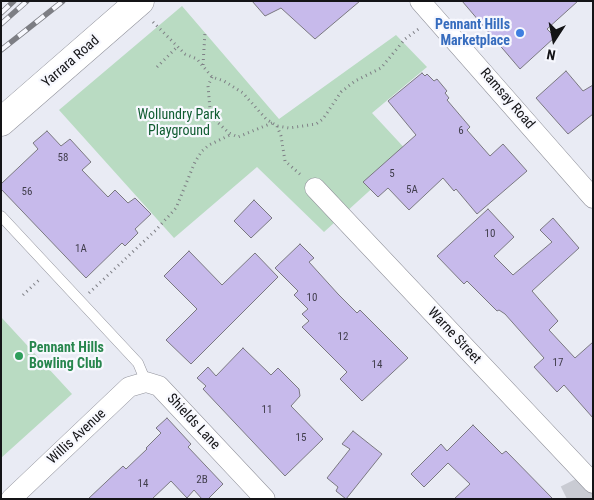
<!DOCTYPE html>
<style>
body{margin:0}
#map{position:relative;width:594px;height:500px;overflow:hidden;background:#e9ebf4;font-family:"Roboto Condensed",sans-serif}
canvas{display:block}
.frame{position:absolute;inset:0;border:2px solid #141417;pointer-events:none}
.north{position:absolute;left:529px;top:15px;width:50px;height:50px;-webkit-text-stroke:4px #f7f8fe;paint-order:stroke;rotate:191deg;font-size:14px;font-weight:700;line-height:20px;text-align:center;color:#141417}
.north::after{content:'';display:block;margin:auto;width:18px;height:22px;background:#141417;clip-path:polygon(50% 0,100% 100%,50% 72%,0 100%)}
</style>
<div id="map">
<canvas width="594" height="500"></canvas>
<div class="frame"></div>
<div class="north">N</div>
</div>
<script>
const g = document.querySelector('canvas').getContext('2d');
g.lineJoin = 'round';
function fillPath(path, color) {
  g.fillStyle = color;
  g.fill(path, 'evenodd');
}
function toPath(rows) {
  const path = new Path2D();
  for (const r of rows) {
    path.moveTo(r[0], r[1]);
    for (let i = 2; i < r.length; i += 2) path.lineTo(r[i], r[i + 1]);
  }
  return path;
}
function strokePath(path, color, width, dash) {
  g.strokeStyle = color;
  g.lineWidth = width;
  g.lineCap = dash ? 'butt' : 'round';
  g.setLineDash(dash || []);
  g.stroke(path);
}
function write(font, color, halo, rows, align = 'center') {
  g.font = font + ' "Roboto Condensed",sans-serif';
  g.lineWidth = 4.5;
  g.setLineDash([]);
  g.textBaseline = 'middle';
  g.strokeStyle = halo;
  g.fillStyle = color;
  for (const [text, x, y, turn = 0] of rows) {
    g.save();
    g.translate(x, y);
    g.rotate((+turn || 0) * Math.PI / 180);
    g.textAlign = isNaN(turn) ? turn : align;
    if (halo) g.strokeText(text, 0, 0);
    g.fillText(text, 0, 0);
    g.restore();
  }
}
fillPath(toPath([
 [182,6,279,119,396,35,427,67,372,113,410,154,324,232,257,167,174,238,59,110],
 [1,317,72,394,1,458]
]), '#b9dbc2');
const building = toPath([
 [252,1,360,1,315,39,281,8,265,16,252,1],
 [462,1,578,1,547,29,555,37,520,69,462,1],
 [566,71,583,91,593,85,593,114,568,134,536,98,566,71],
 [422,73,425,76,427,74,434,81,437,79,447,91,445,93,449,98,447,100,470,127,467,130,490,156,503,144,527,171,477,214,456,189,454,191,443,178,409,210,388,188,378,197,363,182,416,135,388,101,422,73],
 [47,131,61,146,70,139,91,162,82,170,108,197,115,190,128,203,135,198,151,214,135,229,138,233,125,246,122,243,86,278,1,189,1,184,38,149,33,143,47,131],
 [254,200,272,218,251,238,234,221,254,200],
 [488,209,514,237,494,256,513,275,552,242,540,230,553,218,579,248,532,291,558,321,549,330,575,358,593,342,593,418,564,385,557,392,534,367,544,358,505,314,499,310,497,311,467,281,464,284,437,256,488,209],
 [300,244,314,258,309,262,338,294,357,313,360,310,408,358,362,401,340,379,347,372,302,327,309,321,302,314,308,309,294,295,298,291,275,268,300,244],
 [189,251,222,285,255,253,278,277,191,364,166,340,197,309,164,276,189,251],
 [243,348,271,375,278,368,299,389,300,396,291,406,323,439,285,476,203,389,206,386,197,378,208,367,216,376,243,348],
 [167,418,191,444,188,447,223,484,208,499,202,499,194,490,187,498,171,481,152,499,88,499,123,466,126,469,147,449,146,448,161,433,156,428,167,418],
 [473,425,502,454,506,451,553,499,454,499,470,484,448,463,424,487,411,474,441,444,447,451,473,425],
 [353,431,382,454,346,499,336,491,338,487,327,478,350,449,342,444,353,431]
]);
fillPath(building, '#c7baeb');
strokePath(building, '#7a7880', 1);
strokePath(toPath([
 [567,499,593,486]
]), '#c9cbd3', 28, [28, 14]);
const lane = toPath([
 [1,216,138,363,146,382]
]);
const street = toPath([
 [420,1,593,198],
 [315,188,593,483],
 [11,499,129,387,146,382,159,386,265,499]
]);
const secondary = toPath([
 [1,122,140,1]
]);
strokePath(lane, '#92939c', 11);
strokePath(street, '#92939c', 21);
strokePath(secondary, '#92939c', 29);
strokePath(toPath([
 [153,22,185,54,197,59,212,77,224,81,243,93,266,119,277,126,289,128,316,124,323,119,341,92,355,81,381,68,405,39,420,28],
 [203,65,205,32],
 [157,67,177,47],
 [212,77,208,86,210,109,213,118,229,133,238,137,272,123],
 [277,126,281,136,285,161,302,176],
 [89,293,156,230,176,208,195,162,202,151,209,145,232,134],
 [23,295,40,279]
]), '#7e7f85', 3, [1, 4]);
strokePath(lane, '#fff', 10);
strokePath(street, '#fff', 20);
strokePath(secondary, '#fff', 28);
const rail = toPath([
 [1,13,14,1],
 [1,24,27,1],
 [1,50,63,1]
]);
strokePath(rail, '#7d7e84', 5.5);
strokePath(rail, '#f7f8fe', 4, [11]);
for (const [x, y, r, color] of [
 [520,33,5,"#3f7fe0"],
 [19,356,5,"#2e9e5b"]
]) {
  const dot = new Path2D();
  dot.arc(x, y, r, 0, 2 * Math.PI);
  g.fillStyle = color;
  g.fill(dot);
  strokePath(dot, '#f7f8fe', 2);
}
write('11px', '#413e4c', null, [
 ["6",461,131],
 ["58",63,158],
 ["5",392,174],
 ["5A",412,190],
 ["56",27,192],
 ["10",490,234],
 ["1A",81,249],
 ["10",312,298],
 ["12",343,337],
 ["17",558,363],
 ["14",377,365],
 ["11",267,410],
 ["15",301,438],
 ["2B",202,480],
 ["14",143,484]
]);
write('bold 14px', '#366cbe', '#f7f8fe', [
 ["Pennant Hills",510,25],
 ["Marketplace",510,41]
], 'right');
write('14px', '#141417', '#f7f8fe', [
 ["Yarrara Road",71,62,-41],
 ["Ramsay Road",507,99,49],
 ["Warne Street",454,336,47],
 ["Shields Lane",193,422,47],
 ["Willis Avenue",77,437,-43]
]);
write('14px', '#105c31', '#f7f8fe', [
 ["Wollundry Park",179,115],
 ["Playground",179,131]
]);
write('bold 14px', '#27864d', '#f7f8fe', [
 ["Pennant Hills",29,348],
 ["Bowling Club",29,364]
], 'left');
</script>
